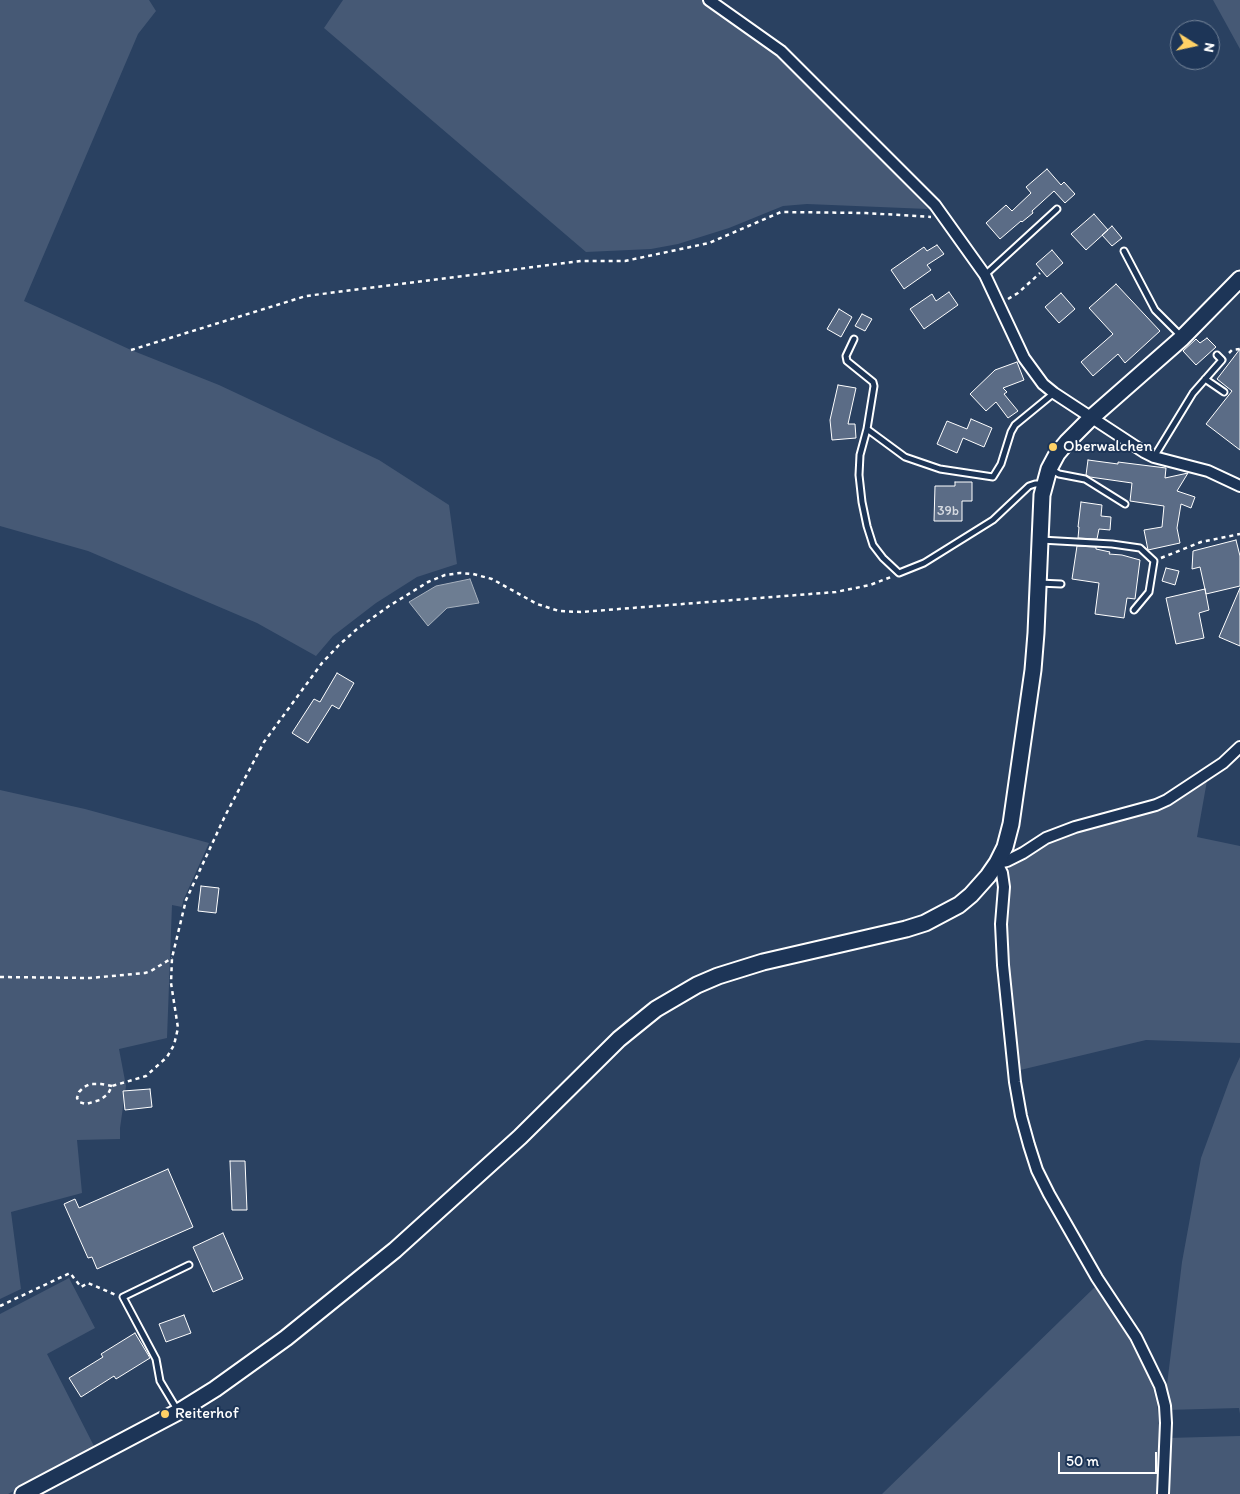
<!DOCTYPE html>
<style>
body{margin:0}
#map{position:relative;width:1240px;height:1494px;overflow:hidden;background:#2a4161;font-family:Itim,sans-serif}
canvas{display:block}
.north{position:absolute;left:1170px;top:20px;width:50px;height:50px;box-sizing:border-box;background:#1d3557;border:1px solid #77869a;border-radius:50%;rotate:100deg;font-size:14px;font-weight:700;line-height:20px;text-align:center;color:#fff}
.north::after{content:'';display:block;margin:auto;width:18px;height:22px;background:#ffd166;clip-path:polygon(50% 0,100% 100%,50% 72%,0 100%)}
.scale{position:absolute;left:1058px;top:1452px;width:99px;height:22px;box-sizing:border-box;border:2px solid #fff;border-top:0;padding-left:6px;font-size:15px;line-height:18px;white-space:nowrap;color:#fff;-webkit-text-stroke:4px #1d3557;paint-order:stroke}
</style>
<div id="map">
<canvas width="1240" height="1494"></canvas>
<div class="north">N</div>
<div class="scale">50 m</div>
</div>
<script>
const g = document.querySelector('canvas').getContext('2d');
g.lineJoin = 'round';
function fillPath(path, color) {
  g.fillStyle = color;
  g.fill(path, 'evenodd');
}
function toPath(rows) {
  const path = new Path2D();
  for (const r of rows) {
    path.moveTo(r[0], r[1]);
    for (let i = 2; i < r.length; i += 2) path.lineTo(r[i], r[i + 1]);
  }
  return path;
}
function strokePath(path, color, width, dash) {
  g.strokeStyle = color;
  g.lineWidth = width;
  g.lineCap = dash ? 'butt' : 'round';
  g.setLineDash(dash || []);
  g.stroke(path);
}
function write(font, color, halo, rows, align = 'center') {
  g.font = font + ' Itim,sans-serif';
  g.lineWidth = 4;
  g.setLineDash([]);
  g.textBaseline = 'middle';
  g.strokeStyle = halo;
  g.fillStyle = color;
  for (const [text, x, y, turn = 0] of rows) {
    g.save();
    g.translate(x, y);
    g.rotate((+turn || 0) * Math.PI / 180);
    g.textAlign = isNaN(turn) ? turn : align;
    if (halo) g.strokeText(text, 0, 0);
    g.fillText(text, 0, 0);
    g.restore();
  }
}
fillPath(toPath([
 [0,0,149,0,156,11,138,34,24,301,131,350,219,385,379,460,449,505,457,564,417,577,376,603,333,636,316,656,257,623,88,551,0,526],
 [343,0,709,0,760,35,928,209,807,204,783,206,729,228,678,244,651,249,586,252,324,28],
 [1213,0,1240,0,1240,49],
 [1208,775,1197,837,1240,846,1240,1043,1146,1040,1016,1071,1002,889,1010,864,1044,839,1166,802],
 [0,790,85,809,209,843,183,901,182,907,172,905,167,1038,119,1049,126,1086,120,1128,120,1139,77,1140,82,1193,11,1212,21,1289,0,1299],
 [1240,1057,1240,1414,1239,1408,1166,1410,1165,1401,1182,1262,1201,1158,1230,1079],
 [69,1278,95,1328,47,1354,95,1448,8,1494,0,1494,0,1314],
 [1097,1285,1135,1345,1151,1381,1157,1404,1160,1435,1158,1494,882,1494],
 [1240,1436,1240,1494,1163,1494,1168,1438]
]), '#465975');
const water = toPath([
 [470,579,479,603,447,608,428,626,409,602,436,586,470,579]
]);
fillPath(water, '#6d7d92');
strokePath(water, '#a7b1be', 1);
const building = toPath([
 [1047,169,1061,185,1064,182,1075,194,1065,203,1054,191,1032,211,1033,213,1022,222,1021,221,1000,239,986,223,1006,205,1012,211,1031,193,1026,187,1047,169],
 [1094,214,1108,230,1086,250,1071,234,1094,214],
 [1112,226,1122,238,1112,246,1102,235,1112,226],
 [937,245,944,254,927,265,931,270,904,289,891,270,924,247,927,251,937,245],
 [1052,250,1063,263,1047,277,1036,264,1052,250],
 [1116,284,1160,331,1125,363,1118,354,1093,376,1081,362,1113,334,1089,308,1116,284],
 [949,292,958,305,924,329,910,309,932,294,936,301,949,292],
 [1061,293,1075,309,1059,323,1045,307,1061,293],
 [839,309,852,317,841,337,827,329,839,309],
 [862,314,872,319,865,331,855,326,862,314],
 [1207,338,1216,347,1196,365,1183,351,1196,339,1200,343,1207,338],
 [1240,349,1240,450,1206,424,1232,391,1217,379,1240,349],
 [1017,362,1024,380,1003,388,1007,392,1004,394,1018,411,1008,418,996,402,986,411,970,394,995,370,1017,362],
 [838,385,856,388,848,424,855,424,856,438,832,440,830,420,838,385],
 [971,419,992,428,984,447,963,438,957,453,937,444,947,421,967,429,971,419],
 [1088,460,1118,464,1118,462,1166,468,1165,478,1188,473,1177,491,1195,497,1191,508,1181,504,1177,528,1180,543,1148,550,1144,530,1162,527,1164,506,1130,501,1132,483,1090,477,1086,475,1088,460],
 [955,482,972,482,972,501,962,501,962,521,934,521,935,486,955,486,955,482],
 [1081,502,1102,505,1101,516,1111,517,1110,530,1099,529,1097,539,1078,538,1079,527,1078,527,1081,502],
 [1236,540,1240,556,1240,586,1206,594,1200,567,1192,569,1193,551,1236,540],
 [1077,546,1096,547,1096,549,1110,552,1109,554,1122,555,1140,560,1135,599,1127,598,1124,618,1095,614,1099,583,1072,579,1077,546],
 [1166,568,1179,571,1175,585,1162,581,1166,568],
 [1240,588,1240,646,1219,637,1240,588],
 [1205,589,1209,610,1199,613,1204,638,1176,644,1166,598,1205,589],
 [337,673,354,683,339,709,332,705,308,743,292,733,314,699,320,702,337,673],
 [201,886,219,888,216,913,198,911,201,886],
 [150,1089,152,1107,125,1110,123,1091,150,1089],
 [230,1161,245,1161,247,1210,232,1210,230,1161],
 [168,1169,193,1227,97,1269,92,1257,88,1258,64,1204,75,1199,79,1208,168,1169],
 [223,1233,243,1279,213,1292,193,1247,223,1233],
 [184,1315,191,1333,166,1342,159,1324,184,1315],
 [135,1333,150,1358,116,1379,114,1376,81,1397,69,1378,103,1357,101,1354,135,1333]
]);
fillPath(building, '#5b6c86');
strokePath(building, '#fff', 1);
const lane = toPath([
 [1124,251,1155,310,1180,335],
 [985,275,1057,209],
 [854,339,846,356,847,361,873,382,874,386,867,429,905,457,940,469,993,477,1001,464,1011,432,1015,425,1054,393],
 [1205,379,1224,392],
 [867,429,860,455,859,475,862,502,867,526,873,545,883,558,899,573,924,563,993,520,1029,486,1035,484,1044,484],
 [1154,457,1193,393,1222,360,1217,355],
 [1052,470,1059,474,1085,479,1125,504],
 [1041,540,1112,544,1140,548,1154,561,1149,592,1134,610],
 [1039,583,1061,584],
 [178,1411,160,1381,156,1359,123,1297,189,1265]
]);
const street = toPath([
 [709,0,781,51,935,205,985,275,1024,358,1043,384,1054,393,1144,452,1154,457,1208,471,1240,486],
 [1163,1494,1166,1423,1165,1406,1160,1386,1136,1337,1097,1278,1049,1194,1037,1170,1029,1145,1021,1116,1015,1082,1003,965,1001,924,1004,887,1002,873,997,863,1007,861,1023,853,1046,838,1075,827,1156,805,1167,800,1223,763,1240,747]
]);
const secondary = toPath([
 [23,1494,178,1412,215,1389,286,1338,395,1250,520,1137,619,1039,656,1009,697,985,718,976,763,962,906,929,925,923,959,905,971,895,988,876,997,863,1005,847,1011,824,1033,670,1036,633,1042,495,1049,469,1057,454,1067,442,1091,418,1182,338,1240,279]
]);
strokePath(lane, '#fff', 9);
strokePath(street, '#fff', 14);
strokePath(secondary, '#fff', 19);
strokePath(toPath([
 [1008,299,1018,293,1040,273],
 [131,350,306,296,581,261,625,261,709,243,781,212,866,213,931,217],
 [1229,353,1232,350,1240,349],
 [1161,558,1201,542,1240,534],
 [0,977,90,978,145,973,151,971,172,958],
 [112,1086,101,1084,90,1084,84,1087,79,1092,77,1098,79,1102,86,1104,100,1100,108,1094,112,1086,146,1076,167,1057,174,1045,178,1028,171,983,172,958,186,900,225,816,264,742,322,663,339,645,357,629,389,606,428,582,445,575,460,573,473,574,492,579,537,604,559,611,581,612,836,592,870,585,891,577],
 [0,1306,70,1273,81,1287,88,1283,116,1295]
]), '#fff', 2.5, [4, 4]);
strokePath(lane, '#1d3557', 5);
strokePath(street, '#1d3557', 10);
strokePath(secondary, '#1d3557', 15);
for (const [x, y, r, color] of [
 [1053,447,5,"#ffd166"],
 [165,1414,5,"#ffd166"]
]) {
  const dot = new Path2D();
  dot.arc(x, y, r, 0, 2 * Math.PI);
  g.fillStyle = color;
  g.fill(dot);
  strokePath(dot, '#1d3557', 2);
}
write('14px', '#d6dae1', null, [
 ["39b",948,511]
]);
write('16px', '#fff', '#1d3557', [
 ["Oberwalchen",1063,447],
 ["Reiterhof",175,1414]
], 'left');
</script>
